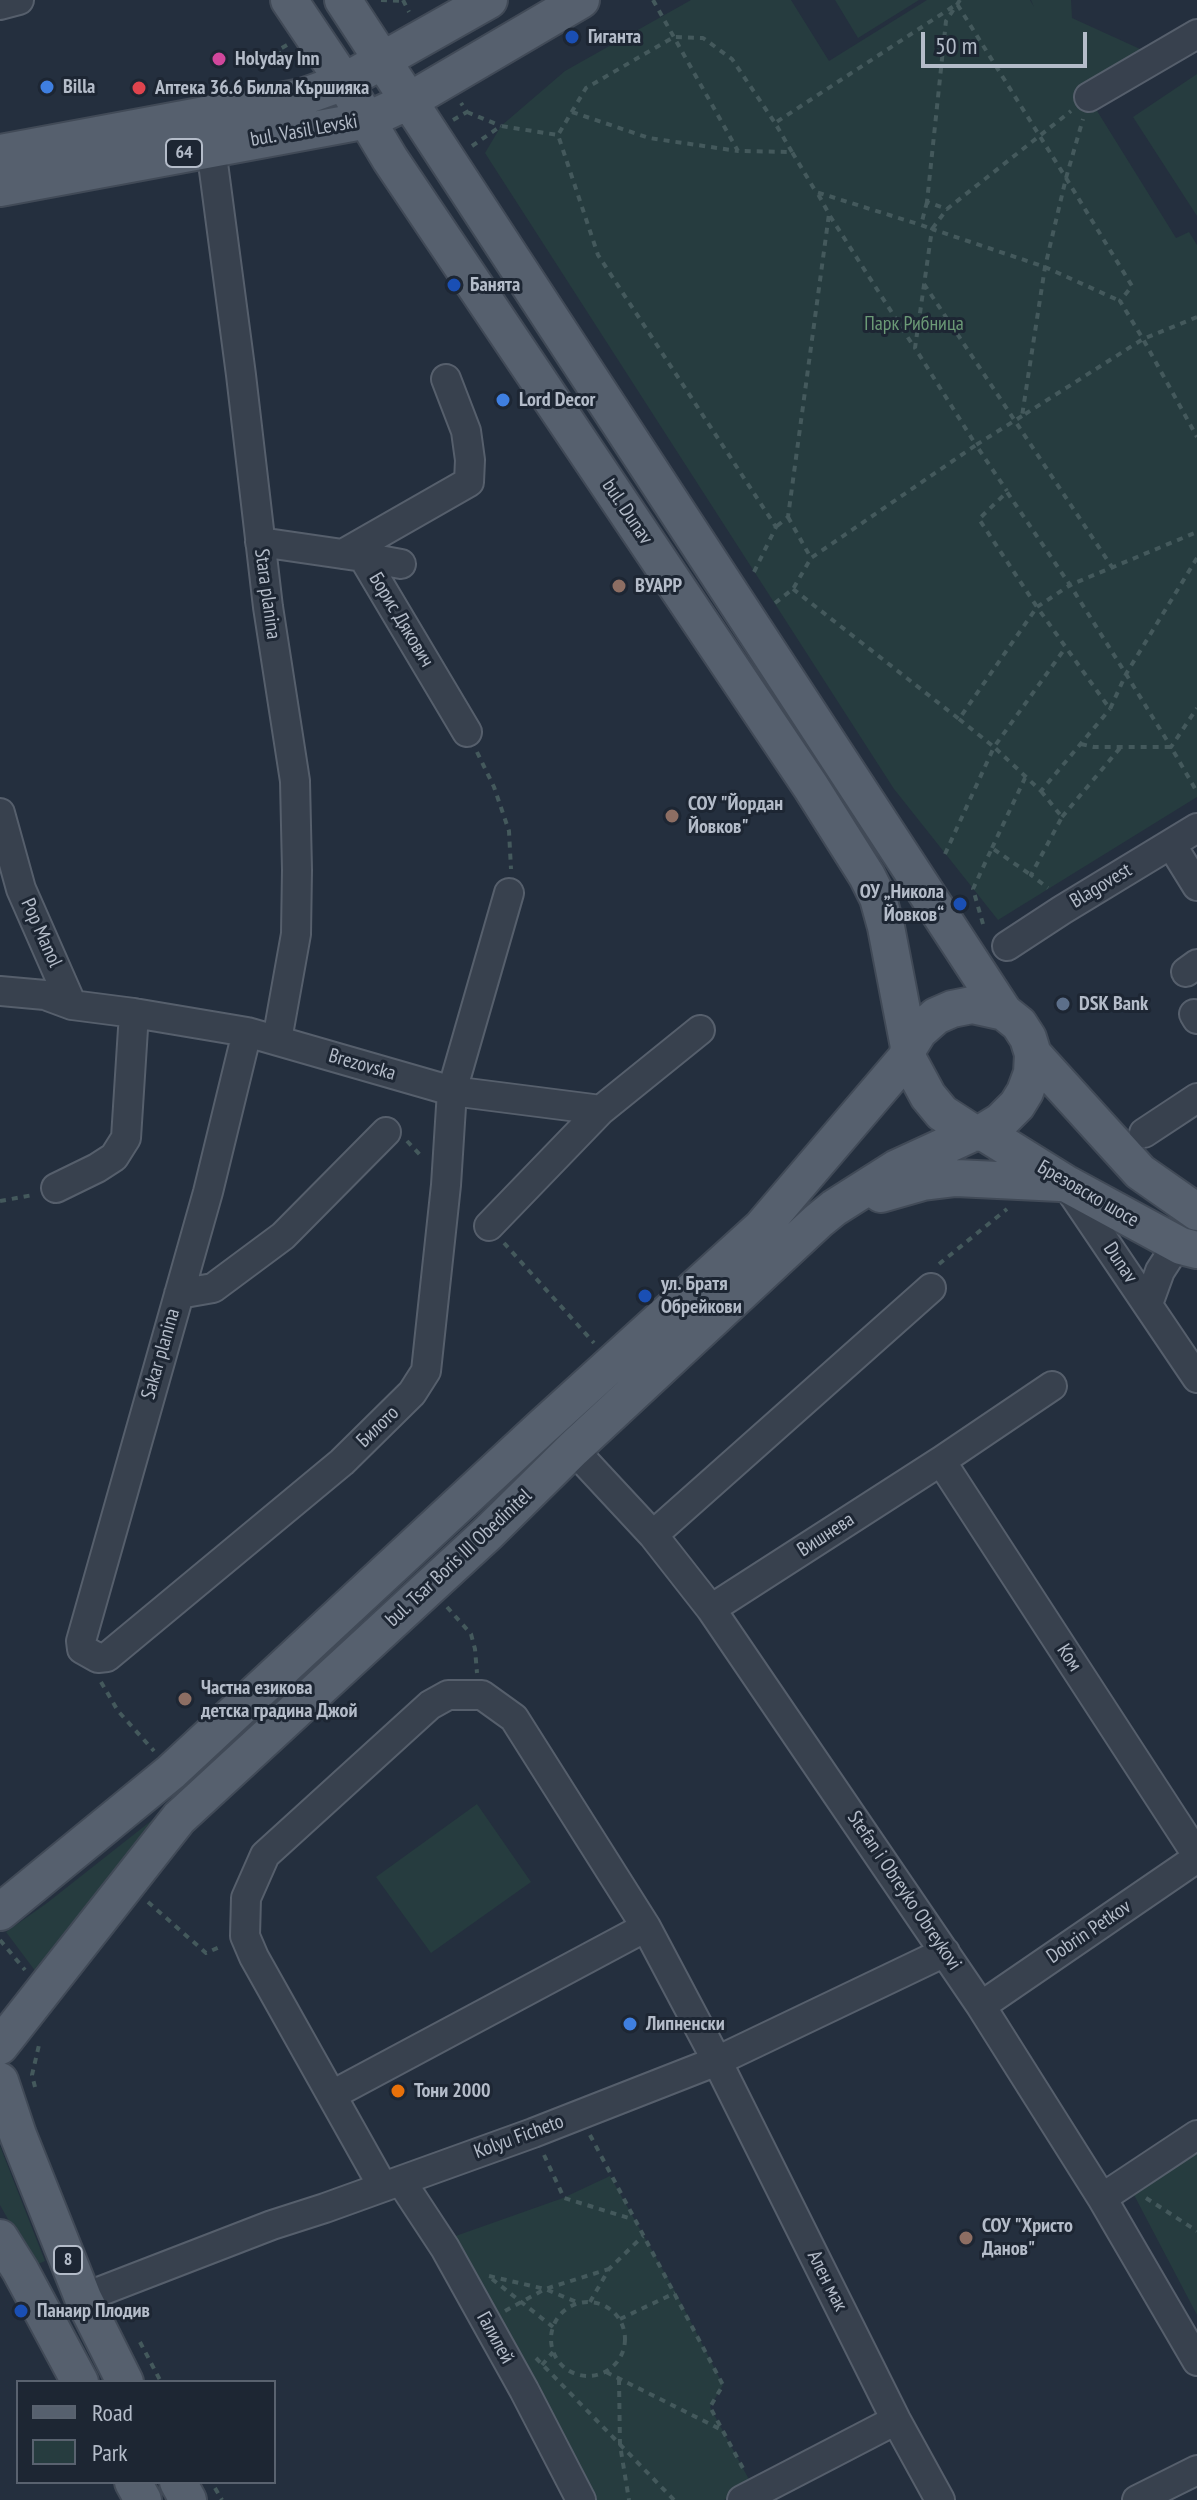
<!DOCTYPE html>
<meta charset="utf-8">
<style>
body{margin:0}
#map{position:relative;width:1197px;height:2500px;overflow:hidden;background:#242f3e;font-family:"PT Sans Narrow",sans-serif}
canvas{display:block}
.legend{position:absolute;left:16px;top:2380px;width:260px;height:104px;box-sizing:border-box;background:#1d2633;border:2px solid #59626f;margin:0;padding:10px 14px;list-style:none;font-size:24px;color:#b4bcc9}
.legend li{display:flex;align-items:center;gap:16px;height:40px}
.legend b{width:40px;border:2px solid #59626f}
.scale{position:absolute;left:921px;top:32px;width:166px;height:36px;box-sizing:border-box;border:4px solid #b4bcc9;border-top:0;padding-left:10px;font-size:24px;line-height:28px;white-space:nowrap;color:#b4bcc9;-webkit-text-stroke:6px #1d2633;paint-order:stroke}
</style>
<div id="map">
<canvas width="1197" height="2500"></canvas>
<ul class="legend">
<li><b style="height:10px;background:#56606e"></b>Road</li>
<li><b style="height:22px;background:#263c3f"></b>Park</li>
</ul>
<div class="scale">50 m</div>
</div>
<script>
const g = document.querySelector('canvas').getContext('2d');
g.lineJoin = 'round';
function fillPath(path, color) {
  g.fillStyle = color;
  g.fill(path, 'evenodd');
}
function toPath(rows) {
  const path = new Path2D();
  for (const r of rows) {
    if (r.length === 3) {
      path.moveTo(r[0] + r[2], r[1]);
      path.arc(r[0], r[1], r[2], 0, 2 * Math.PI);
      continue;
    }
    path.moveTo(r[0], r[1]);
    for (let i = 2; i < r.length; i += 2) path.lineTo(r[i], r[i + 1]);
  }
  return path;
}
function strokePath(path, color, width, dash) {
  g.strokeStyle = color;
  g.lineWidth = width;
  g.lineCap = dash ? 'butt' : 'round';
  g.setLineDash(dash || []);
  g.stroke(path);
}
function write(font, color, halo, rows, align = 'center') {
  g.font = font + ' "PT Sans Narrow",sans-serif';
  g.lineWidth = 6;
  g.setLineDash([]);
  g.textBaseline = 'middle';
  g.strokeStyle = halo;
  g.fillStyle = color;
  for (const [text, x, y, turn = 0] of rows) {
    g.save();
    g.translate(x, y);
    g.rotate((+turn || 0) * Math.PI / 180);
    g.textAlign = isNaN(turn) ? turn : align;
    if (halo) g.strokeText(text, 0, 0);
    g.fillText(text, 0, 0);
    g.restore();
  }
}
fillPath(toPath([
 [691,0,791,0,829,61,927,0,1030,0,1034,7,1031,0,1071,0,1072,18,1151,54,1089,98,1176,238,1189,232,1197,245,1197,797,998,920,894,789,485,153,501,126,565,71],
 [835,0,919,0,858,38],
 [1197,74,1197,216,1133,117],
 [175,1802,36,1972,6,1932,47,1903],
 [477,1804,531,1882,431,1953,376,1877],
 [0,2146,45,2261,34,2266,0,2205],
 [1197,2148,1197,2315,1133,2193],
 [610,2176,676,2293,723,2385,710,2407,752,2485,724,2500,592,2500,450,2238,563,2198]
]), '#263c3f');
const minor = toPath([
 [0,5,19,0],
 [1089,97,1197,34],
 [211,148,241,375,268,607,295,781,297,870,296,934,277,1040],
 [260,542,363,557,467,732],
 [343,554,469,482,470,460,466,431,446,379],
 [363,557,401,564],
 [0,813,21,889,72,1005],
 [1171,844,1197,886],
 [1007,946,1062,910,1197,828],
 [1186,972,1197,964],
 [0,991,45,995,72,1005,134,1013,247,1032,452,1091,601,1110,700,1030],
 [1194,1014,1197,1019],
 [247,1032,208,1192,81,1641,82,1649,98,1658,107,1657,342,1462,412,1393,426,1371,446,1185,452,1091,509,893],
 [1144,1133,1197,1098],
 [1066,1184,1197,1378],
 [56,1188,97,1168,114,1157,126,1138,134,1013],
 [489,1226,601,1110],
 [179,1294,213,1288,283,1236,386,1132],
 [1148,1304,1160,1271,1169,1257,1181,1246],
 [573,1449,653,1535,711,1609,981,2006,1102,2198,1197,2361],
 [941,1461,1197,1855],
 [653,1535,931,1288],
 [711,1609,941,1461,1052,1386],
 [981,2006,1197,1858],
 [332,2095,646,1927],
 [401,2181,445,2248,524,2390,581,2500],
 [383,2187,254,1957,245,1936,246,1898,265,1855,430,1705,448,1695,482,1695,514,1718,646,1927,717,2061,896,2420,940,2500],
 [1102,2198,1197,2135],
 [83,2298,272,2225,325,2208,533,2133,717,2061,945,1952],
 [742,2500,896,2420],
 [1137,2500,1197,2470]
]);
const major = toPath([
 [289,0,344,82,390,159,811,787,867,876,878,898,886,927,909,1047],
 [343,0,1004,1012],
 [0,153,302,97,344,82,489,0],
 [0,188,368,120,409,101,581,0],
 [972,1005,1004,1012,1019,1024,1028,1038,1033,1054,1032,1073,1025,1092,1017,1105,1001,1121,983,1132,973,1133,942,1113,928,1096,907,1057,909,1047,919,1031,936,1016,952,1009,972,1005],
 [1033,1054,1140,1172,1197,1212],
 [983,1132,1065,1183,1181,1246,1197,1250],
 [881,1194,923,1182,956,1178,1060,1183],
 [0,1912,171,1772,540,1429,762,1227,907,1057],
 [0,2046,179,1818,488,1533,573,1449,818,1221,834,1208,897,1168,973,1133],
 [0,2081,18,2135,83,2298,125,2382],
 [0,2238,20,2270,80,2382],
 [133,2482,143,2500],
 [178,2482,188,2500]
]);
strokePath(minor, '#565f6c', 32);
strokePath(major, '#414a57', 40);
strokePath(toPath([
 [381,0,402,1],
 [403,0,409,12],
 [653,0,738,151,792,152,816,192,921,225],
 [960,0,946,21,927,202,947,209,1071,111],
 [287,45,278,50,289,72],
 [467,112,501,126],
 [572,112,649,138,738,151],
 [453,120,467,112,461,103],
 [472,146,501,126,558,135],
 [792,152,775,123,957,4,1066,178],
 [1066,178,1132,286,1120,301,1143,339,1022,416,1045,267,1066,178],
 [1066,178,1083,119],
 [927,202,921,225,932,229,947,209],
 [830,216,914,347],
 [924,284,1112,567],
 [1197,317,1143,339,1197,437],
 [1022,416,976,445,915,348,932,229,1045,267,1120,301],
 [788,517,811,558,976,445,1007,491],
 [777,526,788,517,829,214,818,194],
 [1197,558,1126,674,1110,709,1037,607,1070,585,1126,674,1171,747,1197,708],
 [754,572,776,527,598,255,558,135,586,88,674,37,703,38,732,59,775,123],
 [793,589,959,719,1037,607,979,519,1007,492,1070,585,1197,532],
 [775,603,793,589,811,558],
 [959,719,994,747,1066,647],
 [1081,744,1094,747,1171,747,1197,792],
 [477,752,494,787,509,831,511,869],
 [1041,791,1062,817,1031,875,1048,888],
 [1062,817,1120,748],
 [992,848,1025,778],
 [945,854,994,747,1041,791,1110,709],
 [983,924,973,889,992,848,1031,875],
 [407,1141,423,1158],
 [0,1201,33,1195],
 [504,1243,594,1343],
 [939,1264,1007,1209],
 [447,1607,471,1634,475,1649,477,1673],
 [101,1682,118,1711,154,1751],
 [148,1902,206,1953,222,1946],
 [0,1940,25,1970],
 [35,2087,32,2075,39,2045],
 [590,2135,723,2385,710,2407,745,2472],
 [544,2155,564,2198,632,2219],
 [1146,2198,1197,2231],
 [489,2276,545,2289,579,2303],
 [492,2279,553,2327],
 [590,2302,609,2269,643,2236],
 [588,2339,37],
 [505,2311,545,2289,609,2269],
 [620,2319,675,2293],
 [140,2342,161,2382],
 [536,2358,674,2500],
 [542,2365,553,2352],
 [606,2372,722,2430],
 [619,2379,620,2445,629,2500],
 [215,2488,222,2500]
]), '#44595c', 4, [6, 6]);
strokePath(minor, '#38414e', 28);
strokePath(major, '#56606e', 36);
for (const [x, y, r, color] of [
 [572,37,8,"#1a4fb4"],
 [219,59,8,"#d1479c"],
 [47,87,8,"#3f7fe0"],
 [139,88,8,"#e0444e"],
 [454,285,8,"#1a4fb4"],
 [503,400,8,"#3f7fe0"],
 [619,586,8,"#8d6e63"],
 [672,816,8,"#8d6e63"],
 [960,904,8,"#1a4fb4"],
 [1063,1004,8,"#5c6f8a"],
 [645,1296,8,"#1a4fb4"],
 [185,1699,8,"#8d6e63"],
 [630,2024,8,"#3f7fe0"],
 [398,2091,8,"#e8710a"],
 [966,2238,8,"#8d6e63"],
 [21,2311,8,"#1a4fb4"]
]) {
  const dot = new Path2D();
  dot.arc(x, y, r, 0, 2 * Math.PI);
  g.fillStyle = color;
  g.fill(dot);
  strokePath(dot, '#1d2633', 3);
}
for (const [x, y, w] of [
 [184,153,36],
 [68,2260,28]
]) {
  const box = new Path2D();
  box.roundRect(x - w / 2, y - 14, w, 28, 6);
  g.fillStyle = '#1d2633';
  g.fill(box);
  strokePath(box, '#b4bcc9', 2);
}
write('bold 18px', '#b4bcc9', null, [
 ["64",184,153],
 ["8",68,2260]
]);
write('bold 20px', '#b4bcc9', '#1d2633', [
 ["Гиганта",588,37],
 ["Holyday Inn",235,59],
 ["Billa",63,87],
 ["Аптека 36.6 Билла Кършияка",155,88],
 ["Банята",470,285],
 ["Lord Decor",519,400],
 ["ВУАРР",635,586],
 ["СОУ \"Йордан",688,804],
 ["Йовков\"",688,827],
 ["ОУ „Никола",944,892,"right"],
 ["Йовков“",944,915,"right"],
 ["DSK Bank",1079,1004],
 ["ул. Братя",661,1284],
 ["Обрейкови",661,1307],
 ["Частна езикова",201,1688],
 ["детска градина Джой",201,1711],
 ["Липненски",646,2024],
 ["Тони 2000",414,2091],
 ["СОУ \"Христо",982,2226],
 ["Данов\"",982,2249],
 ["Панаир Плодив",37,2311]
], 'left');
write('20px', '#b4bcc9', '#1d2633', [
 ["bul. Vasil Levski",304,131,-10],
 ["bul. Dunav",627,512,56],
 ["Stara planina",267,594,82],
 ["Борис Дякович",401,620,59],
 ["Blagovest",1101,886,-31],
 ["Pop Manol",41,933,66],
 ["Brezovska",362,1065,16],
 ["Брезовско шосе",1088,1194,30],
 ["Dunav",1120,1263,56],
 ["Sakar planina",161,1354,-74],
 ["Билото",378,1427,-44],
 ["Вишнева",826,1535,-33],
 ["bul. Tsar Boris III Obedinitel",459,1558,-43],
 ["Ком",1069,1658,57],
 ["Stefan i Obreyko Obreykovi",904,1891,56],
 ["Dobrin Petkov",1089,1932,-34],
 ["Kolyu Ficheto",519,2137,-20],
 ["Ален мак",827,2281,63],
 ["Галилей",495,2338,61]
]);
write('20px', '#6b9a76', '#1d2633', [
 ["Парк Рибница",914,324]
]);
</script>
